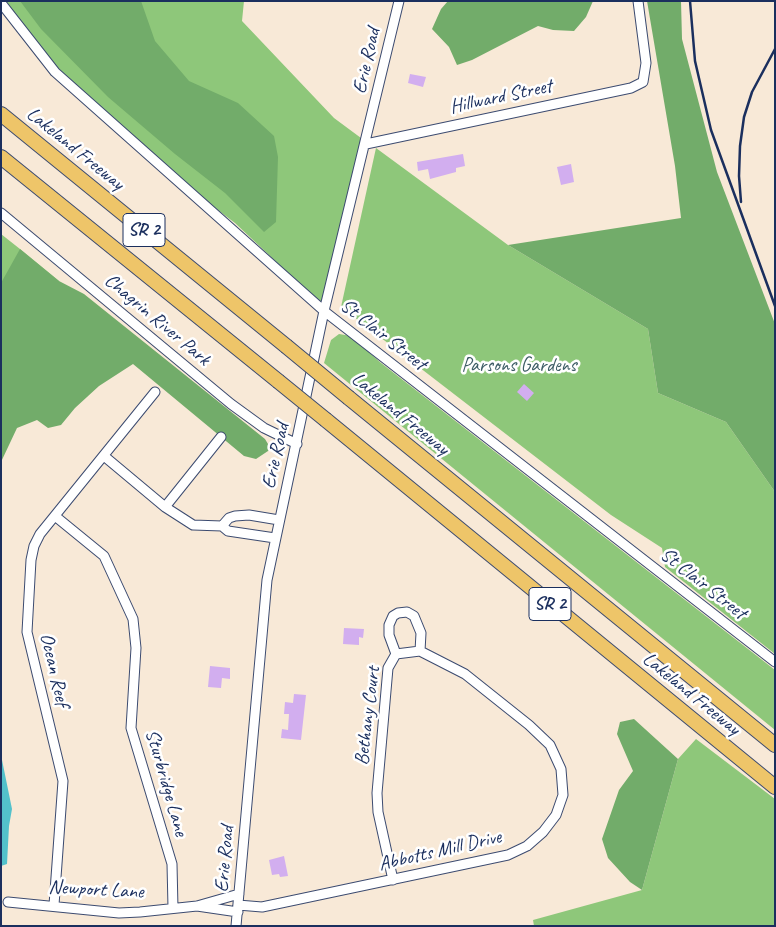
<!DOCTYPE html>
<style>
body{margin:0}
#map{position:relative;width:776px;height:927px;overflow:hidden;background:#f8e9d7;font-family:Caveat,sans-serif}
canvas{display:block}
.frame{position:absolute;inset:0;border:2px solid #1b2f5e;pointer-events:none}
</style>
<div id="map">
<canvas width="776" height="927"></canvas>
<div class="frame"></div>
</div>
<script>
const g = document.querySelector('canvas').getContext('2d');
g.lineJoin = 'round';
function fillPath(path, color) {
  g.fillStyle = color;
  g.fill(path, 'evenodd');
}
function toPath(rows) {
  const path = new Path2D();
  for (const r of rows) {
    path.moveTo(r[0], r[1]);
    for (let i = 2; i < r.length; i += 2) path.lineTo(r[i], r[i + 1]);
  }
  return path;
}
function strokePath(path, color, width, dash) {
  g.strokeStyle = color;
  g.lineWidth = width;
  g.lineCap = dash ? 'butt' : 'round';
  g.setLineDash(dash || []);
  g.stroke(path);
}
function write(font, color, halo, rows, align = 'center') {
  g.font = font + ' Caveat,sans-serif';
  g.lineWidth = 5;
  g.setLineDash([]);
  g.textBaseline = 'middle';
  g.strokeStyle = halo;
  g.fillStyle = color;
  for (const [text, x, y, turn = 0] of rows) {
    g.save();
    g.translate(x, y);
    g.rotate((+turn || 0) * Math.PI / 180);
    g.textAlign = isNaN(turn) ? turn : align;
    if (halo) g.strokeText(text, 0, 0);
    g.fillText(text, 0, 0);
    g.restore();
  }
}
fillPath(toPath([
 [5,1,244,1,242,21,334,118,361,138,321,304,235,223,206,201,66,78],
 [376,148,508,245,648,329,658,393,726,422,775,492,775,654,665,567,662,548,611,515,341,307],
 [1,234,20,249,59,281,1,293],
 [339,334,351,336,381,363,775,670,775,730,324,363,331,340],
 [696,739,775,799,775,926,534,926,533,920,642,890,678,759]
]), '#8ec77a');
fillPath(toPath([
 [20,1,141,1,155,41,189,81,238,103,274,136,278,157,276,222,264,232,225,193,175,154,108,97,41,29],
 [448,1,593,1,586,17,574,31,553,30,538,26,472,60,457,65,449,47,432,29,441,9],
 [647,1,681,1,682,39,717,172,775,324,775,492,726,422,658,393,648,329,508,245,681,218,675,166],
 [20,249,59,281,84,294,265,439,271,449,256,459,244,456,133,364,99,386,75,408,61,425,48,428,37,420,17,428,1,462,1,283],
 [634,719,678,759,642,890,630,882,608,858,602,839,619,790,633,771,617,734,620,722]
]), '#72ac6a');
fillPath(toPath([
 [1,755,12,809,9,826,7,864,1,866]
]), '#53c1cb');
fillPath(toPath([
 [410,74,426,77,423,87,408,83],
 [463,154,465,166,456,168,456,172,430,179,428,169,418,171,417,162],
 [571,164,574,182,561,185,557,167],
 [524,384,534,393,527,401,517,392],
 [344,628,364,629,363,638,359,637,359,645,343,644],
 [210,666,230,668,230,679,222,678,221,688,208,687],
 [294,694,306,695,301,740,281,738,282,729,288,730,289,714,284,714,285,702,293,703],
 [284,856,288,876,280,877,279,874,272,875,269,860]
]), '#d2aeef');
const minor = toPath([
 [1,3,55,72,324,311,775,662],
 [366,144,631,88,643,82,646,63,638,1],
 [1,213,231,404,264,428,297,444],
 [104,456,165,507,193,525,222,526,228,531,275,538],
 [165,507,221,437],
 [55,516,104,556,133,619,136,648,131,728,172,864,173,908],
 [222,526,229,518,235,516,249,515,279,520],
 [393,880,378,812,377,793,388,668,396,654,389,635,389,625,393,616,398,613,407,612,414,616,421,633,420,651],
 [8,902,119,913,140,912,197,906,239,894],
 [54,905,63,781,27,632,31,560,34,546,40,534,155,392],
 [238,905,262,907,508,855,527,846,543,832,556,815,563,795,561,769,550,745,529,725,465,674,420,651,396,654],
 [197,906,238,912],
 [236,926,267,580,324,311,399,1]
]);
const highway = toPath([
 [1,114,286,346],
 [1,157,278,381],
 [349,398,775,745],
 [326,420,775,787]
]);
strokePath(minor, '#3c4b70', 11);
strokePath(highway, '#3c4b70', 16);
strokePath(minor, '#fff', 9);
strokePath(highway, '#eec569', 14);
strokePath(toPath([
 [690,1,695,61,711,130,775,306],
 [741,202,739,176,740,146,744,117,752,92,775,49]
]), '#1b2f5e', 2.5);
const highwayBridge = toPath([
 [286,346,349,398],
 [278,381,326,420]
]);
strokePath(highwayBridge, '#3c4b70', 16, []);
strokePath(highwayBridge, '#eec569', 14);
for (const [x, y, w] of [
 [144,230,42],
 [550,604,42]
]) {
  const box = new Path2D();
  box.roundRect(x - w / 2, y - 16.5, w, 33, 4);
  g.fillStyle = '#fff';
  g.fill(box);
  strokePath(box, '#1b2f5e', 1);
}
write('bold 19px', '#1b2f5e', null, [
 ["SR 2",144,230],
 ["SR 2",550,604]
]);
write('20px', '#1b2f5e', '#fff', [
 ["Erie Road",367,61,-77],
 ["Hillward Street",501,97,-12],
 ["Lakeland Freeway",75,149,39],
 ["Chagrin River Park",157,320,40],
 ["St Clair Street",383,335,38],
 ["Lakeland Freeway",400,414,39],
 ["Erie Road",276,456,-77],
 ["St Clair Street",703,584,38],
 ["Ocean Reef",54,670,77],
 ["Lakeland Freeway",691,694,39],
 ["Bethany Court",368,716,-83],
 ["Sturbridge Lane",166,783,74],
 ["Abbotts Mill Drive",440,851,-13],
 ["Erie Road",225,859,-85],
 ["Newport Lane",96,890,3]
]);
write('20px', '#3e5d66', '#fff', [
 ["Parsons Gardens",519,366]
]);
</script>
